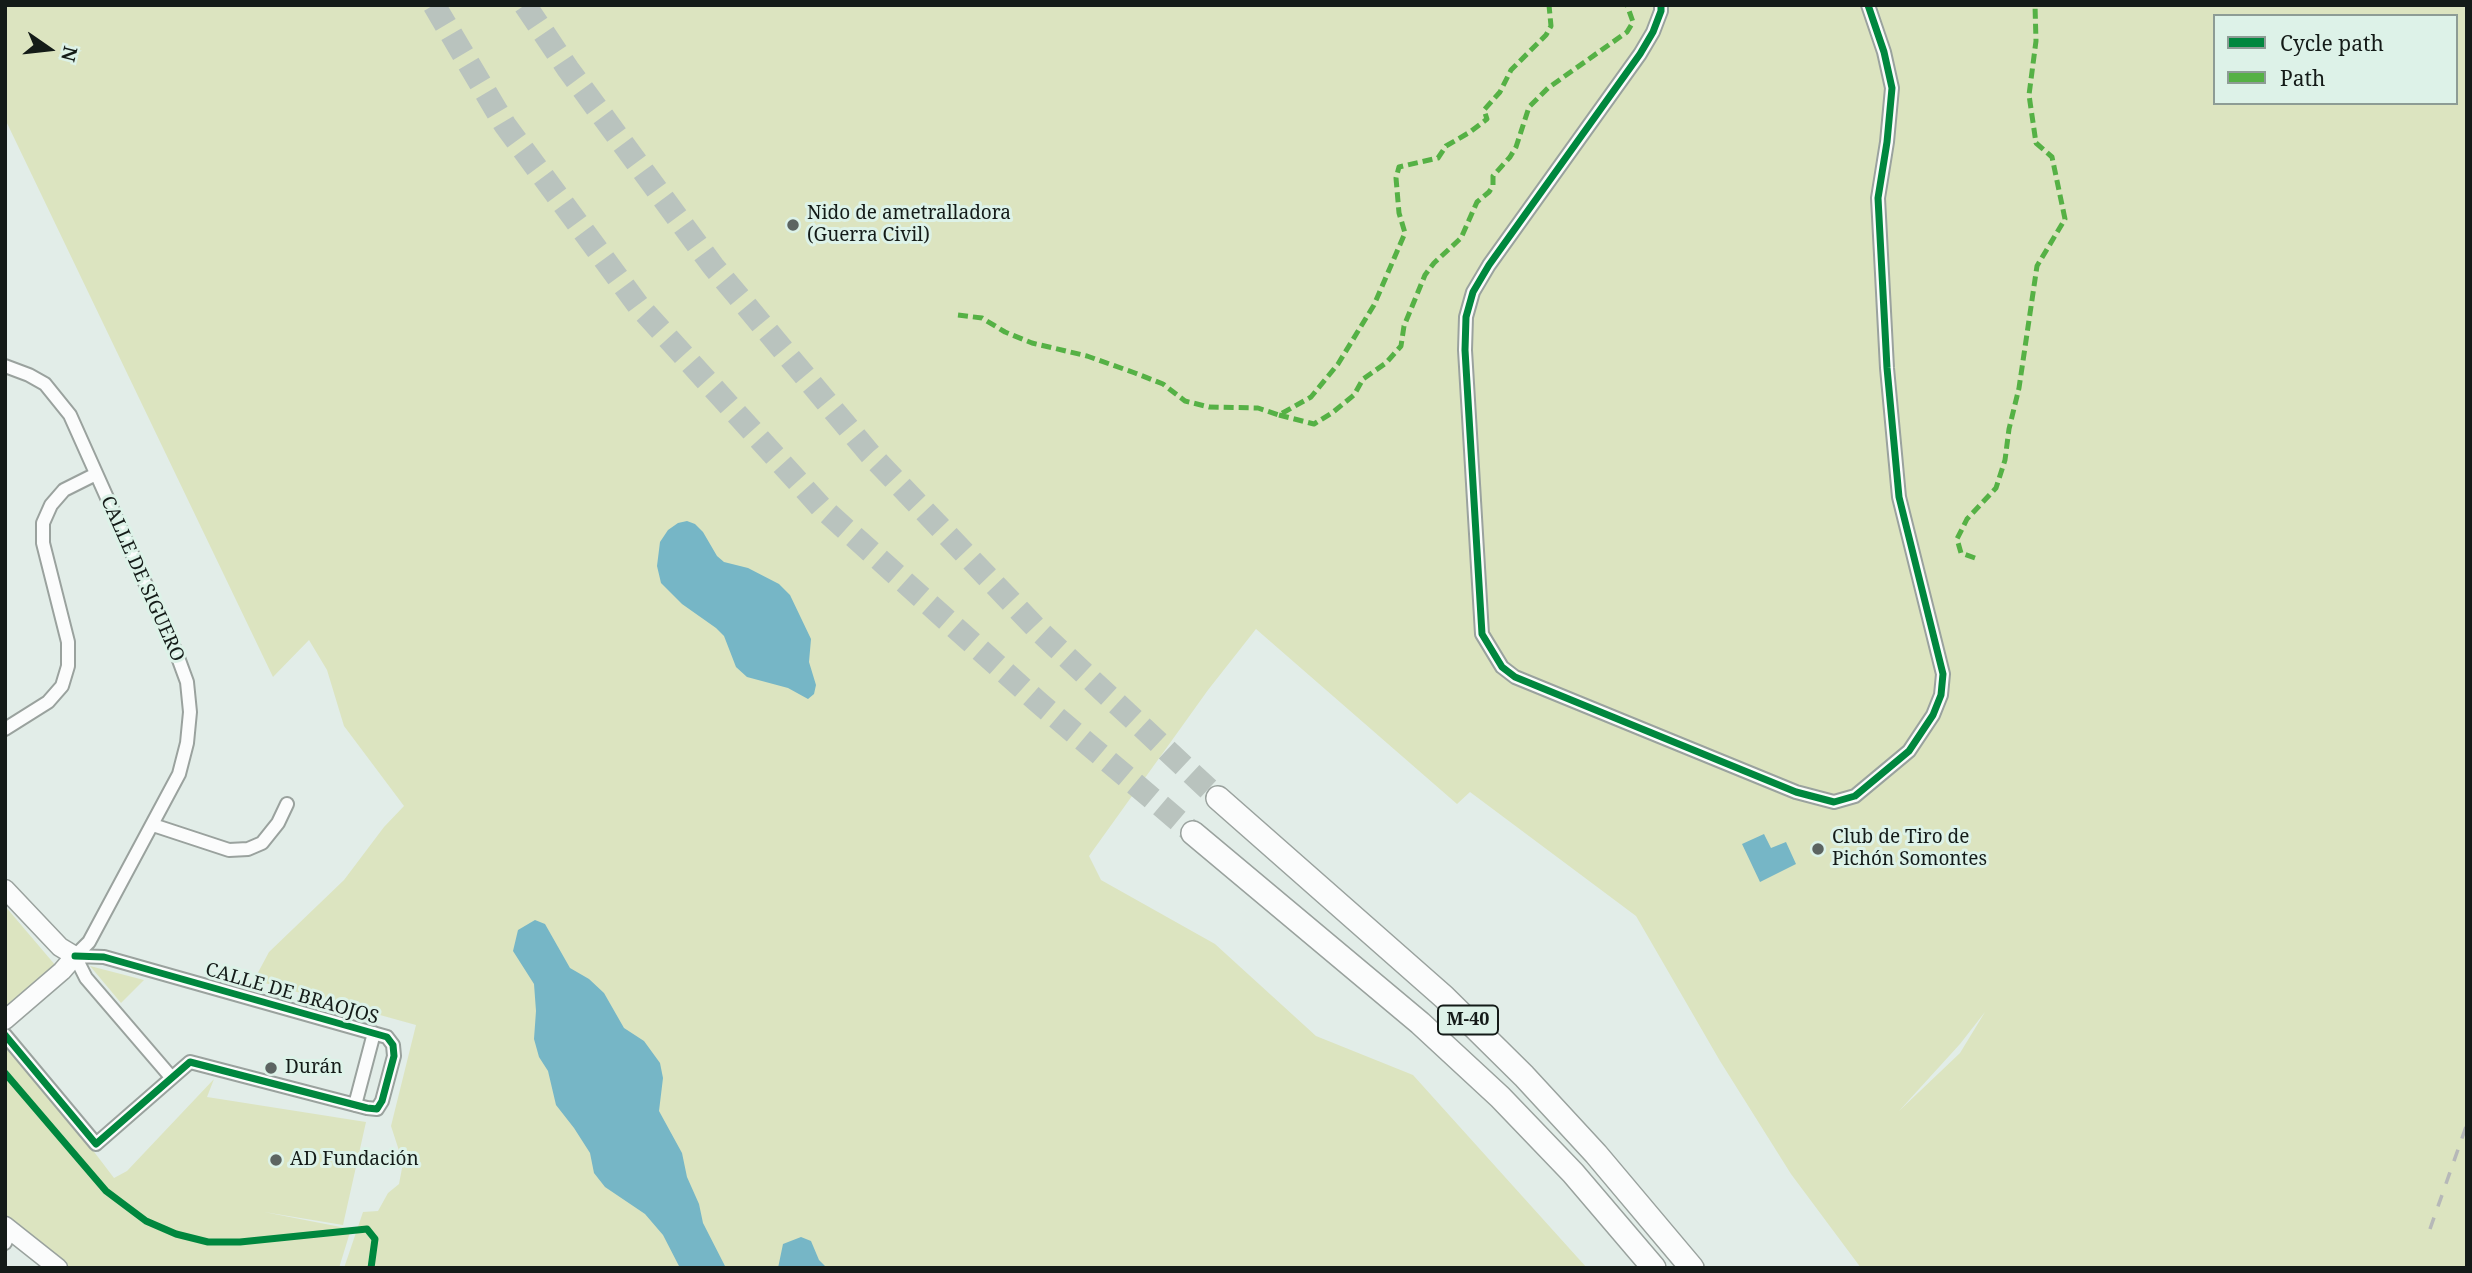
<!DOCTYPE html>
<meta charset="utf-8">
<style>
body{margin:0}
#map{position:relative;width:2472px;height:1273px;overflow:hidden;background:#e2ede8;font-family:"Noto Serif",serif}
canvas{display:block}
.frame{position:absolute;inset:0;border:7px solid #141b18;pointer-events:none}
.legend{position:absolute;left:2213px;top:14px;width:245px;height:91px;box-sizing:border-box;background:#ddf2e8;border:2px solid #8d9c95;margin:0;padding:9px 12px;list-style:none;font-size:21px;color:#141b18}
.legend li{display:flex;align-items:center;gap:14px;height:35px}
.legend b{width:35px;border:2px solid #8d9c95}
.north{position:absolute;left:14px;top:14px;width:70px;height:70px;-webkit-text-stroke:5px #ddf2e8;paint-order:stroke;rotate:104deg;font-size:19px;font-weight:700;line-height:28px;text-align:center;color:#141b18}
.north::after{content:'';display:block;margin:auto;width:24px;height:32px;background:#141b18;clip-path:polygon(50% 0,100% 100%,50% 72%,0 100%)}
</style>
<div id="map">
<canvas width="2472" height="1273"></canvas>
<div class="frame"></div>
<ul class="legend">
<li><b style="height:9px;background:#00873e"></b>Cycle path</li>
<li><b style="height:9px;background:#55b145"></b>Path</li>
</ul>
<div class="north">N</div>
</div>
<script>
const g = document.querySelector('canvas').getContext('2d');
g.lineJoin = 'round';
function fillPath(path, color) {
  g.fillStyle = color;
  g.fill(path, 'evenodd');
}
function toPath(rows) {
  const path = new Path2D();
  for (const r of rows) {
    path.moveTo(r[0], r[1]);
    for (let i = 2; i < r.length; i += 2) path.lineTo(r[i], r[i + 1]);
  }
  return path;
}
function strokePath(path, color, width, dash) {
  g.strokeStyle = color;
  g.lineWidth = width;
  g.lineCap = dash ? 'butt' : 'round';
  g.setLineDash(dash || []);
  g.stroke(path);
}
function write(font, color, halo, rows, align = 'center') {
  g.font = font + ' "Noto Serif",serif';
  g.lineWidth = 6;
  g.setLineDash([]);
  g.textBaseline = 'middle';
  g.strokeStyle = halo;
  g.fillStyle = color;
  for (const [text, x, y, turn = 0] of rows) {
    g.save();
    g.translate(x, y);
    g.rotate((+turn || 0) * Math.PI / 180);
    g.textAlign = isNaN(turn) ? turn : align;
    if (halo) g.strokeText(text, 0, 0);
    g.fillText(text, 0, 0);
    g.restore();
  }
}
fillPath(toPath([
 [5,5,2467,5,2467,1268,1861,1268,1791,1174,1720,1061,1636,916,1470,792,1457,804,1256,629,1208,690,1089,856,1101,880,1215,944,1316,1036,1413,1075,1587,1268,344,1268,363,1212,378,1211,388,1193,399,1184,403,1163,391,1126,416,1025,254,980,269,952,344,880,384,827,404,806,344,726,327,670,309,640,273,677,5,119],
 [2215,16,2456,16,2456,103,2215,103],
 [1985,1012,1960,1053,1899,1111,1960,1044],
 [5,906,56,966,5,1010],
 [90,966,144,980,121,1003],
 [5,1035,114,1178,127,1171,214,1079,207,1097,366,1122,343,1225,264,1212,351,1229,339,1268,65,1268,5,1221]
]), '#dce4c0');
fillPath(toPath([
 [687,521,695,524,703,532,717,556,724,562,748,568,779,584,790,595,811,639,809,662,816,685,814,694,808,699,788,688,747,677,736,667,724,636,716,628,682,604,661,583,657,566,660,542,668,530,678,523],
 [1764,834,1771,848,1786,842,1796,864,1760,882,1742,844],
 [535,920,545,924,570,968,589,979,604,993,624,1028,644,1041,660,1063,663,1078,659,1111,682,1153,687,1177,699,1204,703,1223,726,1268,680,1268,663,1235,645,1214,605,1187,594,1173,590,1153,574,1128,556,1105,548,1071,539,1057,534,1039,536,1011,534,984,513,951,518,930],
 [801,1237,811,1241,819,1260,827,1268,778,1268,783,1244]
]), '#76b6c6');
strokePath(toPath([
 [434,5,505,125,638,305,821,507,1038,702,1193,833],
 [525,5,568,69,713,266,870,454,1039,631,1218,798]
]), '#b9c3be', 23, [23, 11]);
const street = toPath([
 [1661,5,1661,11,1653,32,1640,54,1489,265,1473,292,1466,317,1465,350,1482,634,1502,667,1515,677,1796,792,1834,802,1855,796,1909,751,1933,715,1941,695,1943,674,1899,497,1887,368,1878,198,1887,142,1892,88,1884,52,1868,5],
 [5,366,29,375,45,384,70,415,176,652,187,682,190,712,187,743,179,774,89,942,75,956],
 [5,729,48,702,62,686,68,666,68,642,43,543,43,523,51,505,64,490,96,474],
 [153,825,229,850,248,849,262,843,278,823,287,804],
 [75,956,86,978,171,1077],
 [5,1035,96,1144,190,1062,367,1108,377,1109,382,1101,394,1056,393,1045,387,1037,104,957,75,956],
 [355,1105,374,1033],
 [5,1243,11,1230]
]);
const secondary = toPath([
 [5,889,60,947,75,956,62,971,5,1020],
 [5,1226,58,1268]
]);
const highway = toPath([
 [1218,798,1444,997,1524,1076,1596,1154,1692,1268],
 [1193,833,1420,1023,1500,1097,1573,1173,1654,1268]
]);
strokePath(street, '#9aa29e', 16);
strokePath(secondary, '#9aa29e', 21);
strokePath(highway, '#9aa29e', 26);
strokePath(street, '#fbfcfc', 12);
strokePath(secondary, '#fbfcfc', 18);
strokePath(highway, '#fbfcfc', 23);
strokePath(toPath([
 [2430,1229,2467,1124]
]), '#b6b8b8', 3.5, [12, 12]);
strokePath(toPath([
 [958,315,982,318,1005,332,1032,343,1087,356,1135,373,1163,384,1185,401,1209,407,1258,408,1279,415,1311,397,1338,364,1374,305,1405,233,1399,213,1396,178,1399,167,1438,158,1446,146,1470,132,1487,119,1484,110,1500,92,1511,70,1546,35,1551,26,1549,5],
 [1279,415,1314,424,1332,413,1354,395,1363,379,1386,363,1401,346,1404,326,1425,275,1434,263,1461,238,1477,202,1489,192,1493,186,1493,176,1510,157,1516,147,1529,107,1548,88,1627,32,1633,22,1627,5],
 [1975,558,1961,553,1957,539,1967,519,1996,488,2005,460,2009,429,2019,388,2037,266,2065,219,2052,157,2036,143,2029,95,2036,41,2035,5]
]), '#55b145', 5, [10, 5]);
strokePath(toPath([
 [1661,5,1661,11,1653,32,1640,54,1489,265,1473,292,1466,317,1465,350,1482,634,1502,667,1515,677,1796,792,1834,802,1855,796,1909,751,1933,715,1941,695,1943,674,1899,497,1887,368,1878,198,1887,142,1892,88,1884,52,1868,5],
 [5,1035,96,1144,190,1062,367,1108,377,1109,382,1101,394,1056,393,1045,387,1037,104,957,75,956],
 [5,1073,106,1191,146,1221,176,1234,208,1242,240,1242,367,1229,375,1239,371,1268]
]), '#00873e', 7);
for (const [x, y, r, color] of [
 [793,225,7,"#5c6461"],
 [1818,849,7,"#5c6461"],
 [271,1068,7,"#5c6461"],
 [276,1160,7,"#5c6461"]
]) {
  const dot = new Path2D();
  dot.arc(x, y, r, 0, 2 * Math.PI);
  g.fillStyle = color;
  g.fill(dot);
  strokePath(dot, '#ddf2e8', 2.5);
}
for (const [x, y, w] of [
 [1468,1020,60]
]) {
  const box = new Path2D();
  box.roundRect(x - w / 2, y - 14.5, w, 29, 5);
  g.fillStyle = '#ddf2e8';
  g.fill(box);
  strokePath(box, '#141b18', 2);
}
write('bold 18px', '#141b18', null, [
 ["M-40",1468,1020]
]);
write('19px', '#141b18', '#ddf2e8', [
 ["Nido de ametralladora",807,214],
 ["(Guerra Civil)",807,236],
 ["Club de Tiro de",1832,838],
 ["Pichón Somontes",1832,860],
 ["Durán",285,1068],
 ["AD Fundación",290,1160]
], 'left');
write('19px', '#141b18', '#ddf2e8', [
 ["CALLE DE SIGUERO",142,579,66],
 ["CALLE DE BRAOJOS",292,994,16]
]);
</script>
